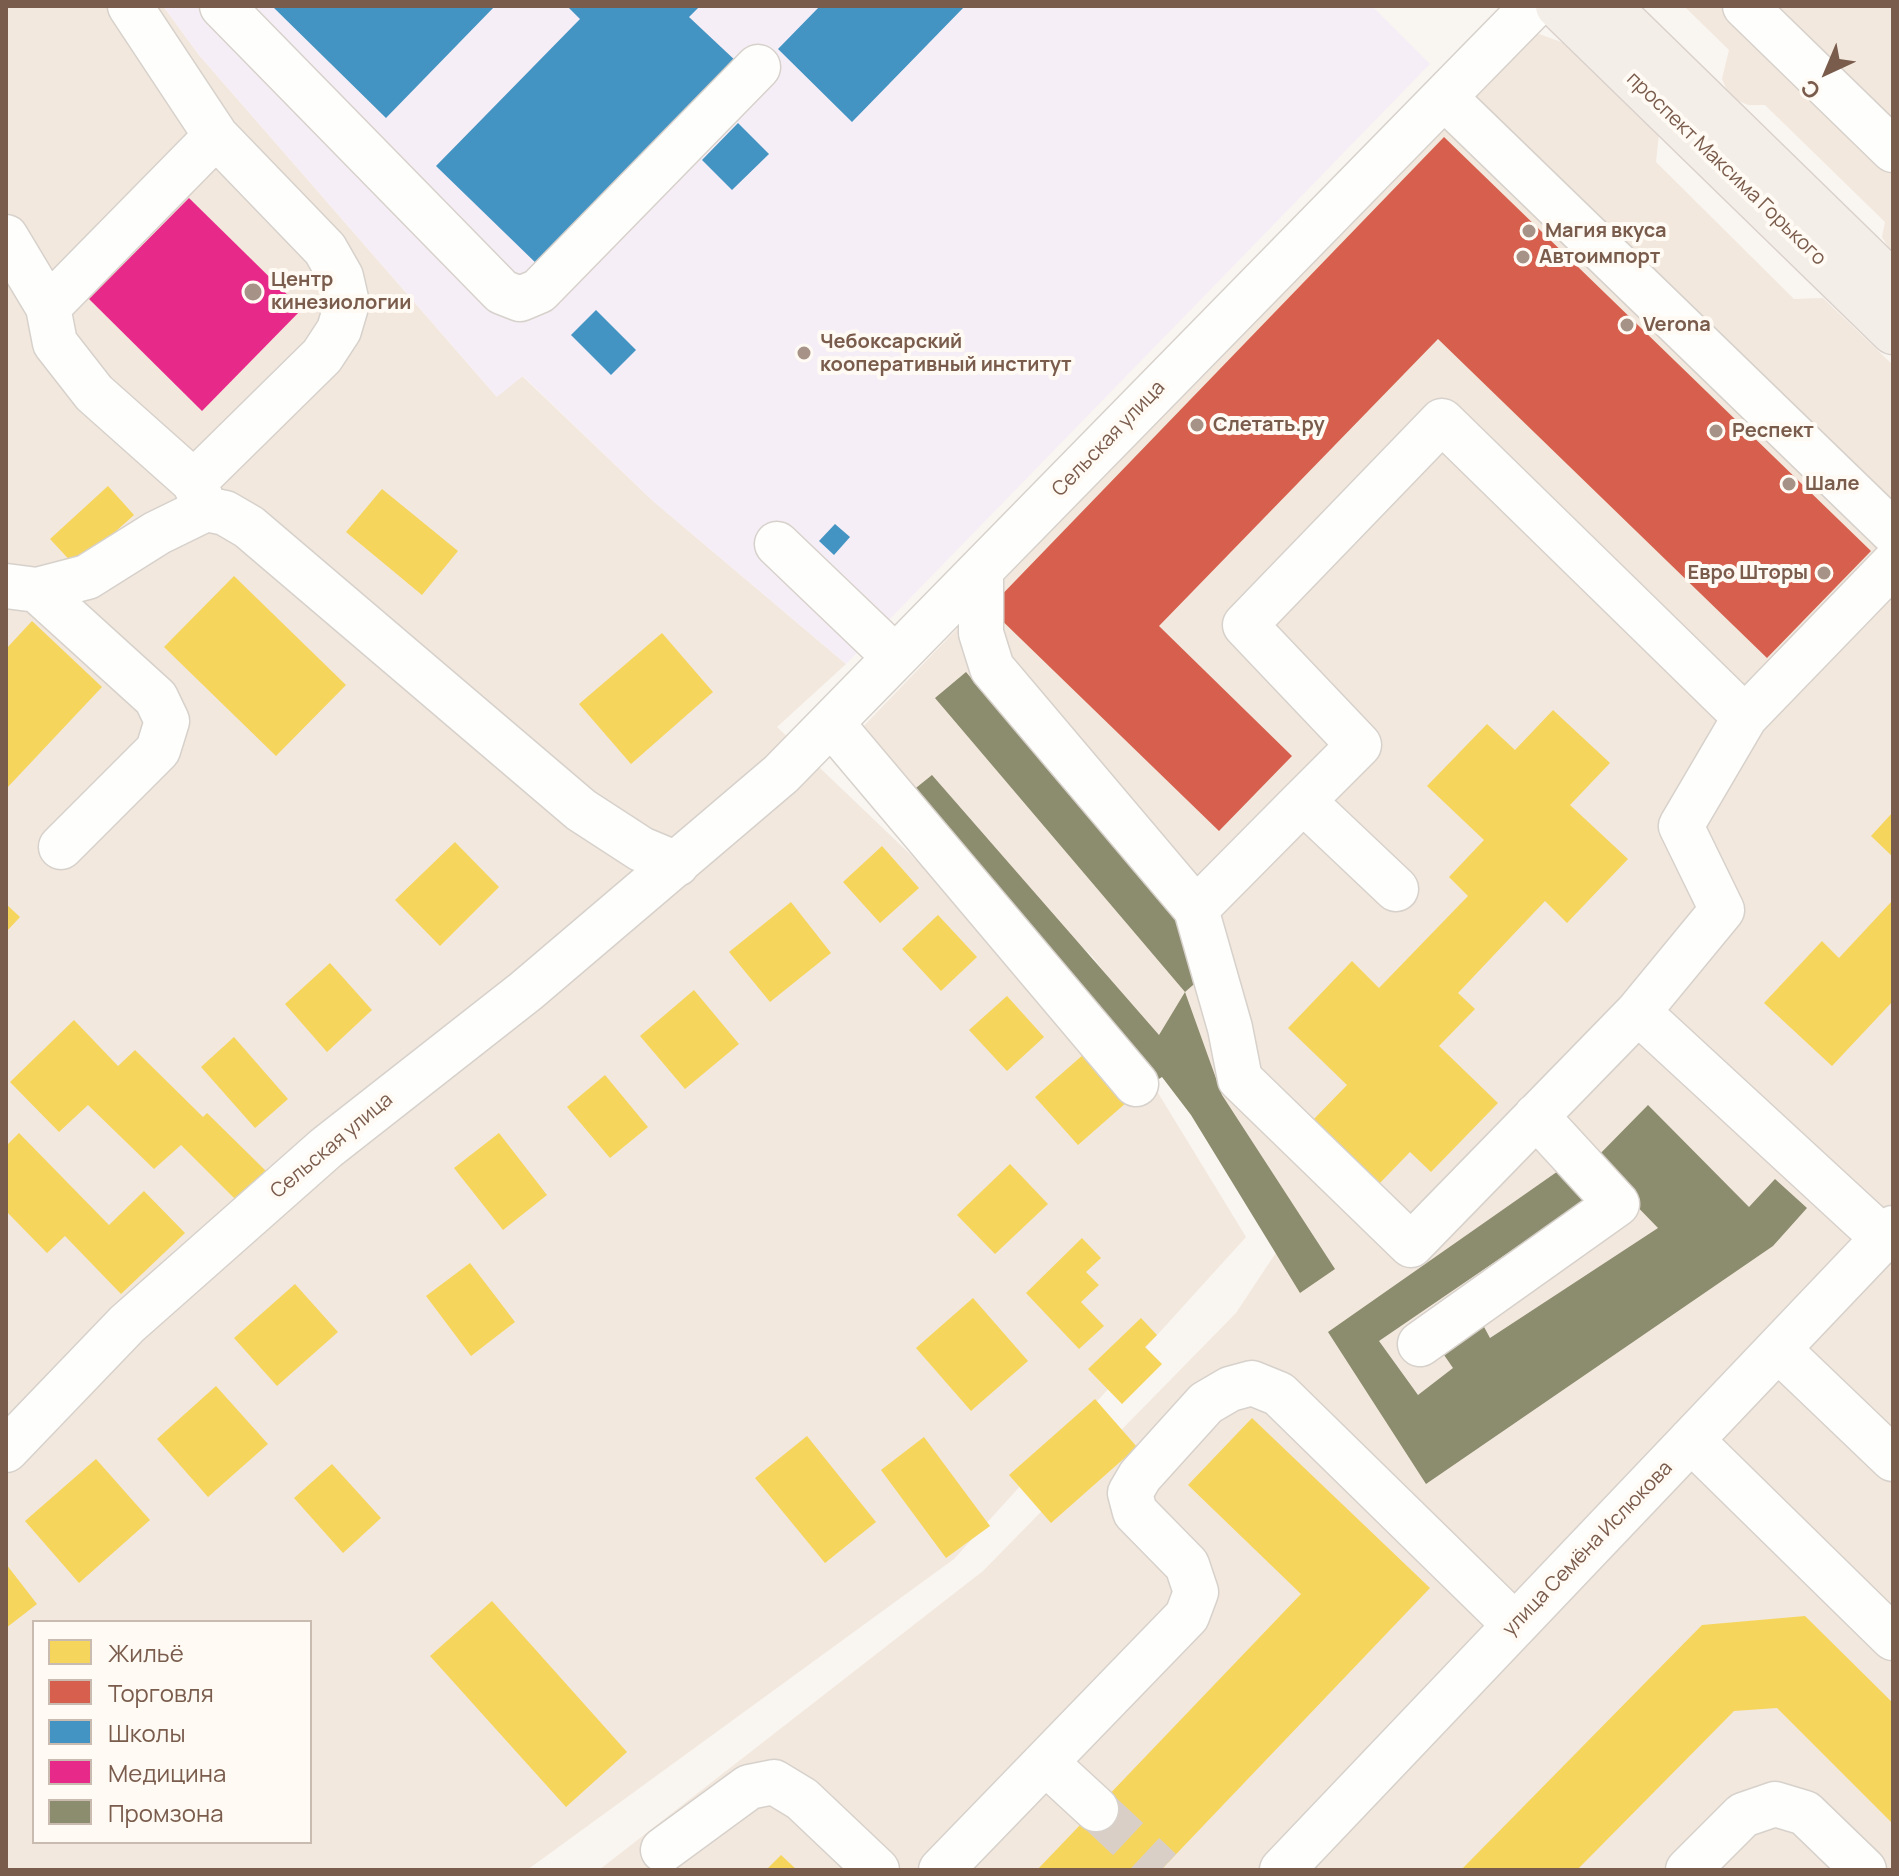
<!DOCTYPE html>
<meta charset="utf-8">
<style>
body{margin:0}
#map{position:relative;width:1899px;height:1876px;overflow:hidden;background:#f9f5f0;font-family:Manrope,sans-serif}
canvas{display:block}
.frame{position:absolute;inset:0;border:8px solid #7a5c4d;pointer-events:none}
.legend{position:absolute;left:32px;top:1620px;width:280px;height:224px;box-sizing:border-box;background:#fffaf3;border:2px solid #cabbb1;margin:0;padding:10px 14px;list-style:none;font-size:24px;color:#7a5c4d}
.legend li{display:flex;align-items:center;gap:16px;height:40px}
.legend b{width:40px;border:2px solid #cabbb1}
.north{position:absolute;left:1787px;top:32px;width:80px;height:80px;-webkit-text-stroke:6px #fffaf3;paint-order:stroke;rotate:224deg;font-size:22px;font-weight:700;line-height:32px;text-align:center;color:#7a5c4d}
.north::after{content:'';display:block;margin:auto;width:28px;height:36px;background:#7a5c4d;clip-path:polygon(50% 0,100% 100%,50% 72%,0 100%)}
</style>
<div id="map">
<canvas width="1899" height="1876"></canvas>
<div class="frame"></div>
<ul class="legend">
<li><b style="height:22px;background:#f6d55c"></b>Жильё</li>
<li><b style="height:22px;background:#d6604d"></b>Торговля</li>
<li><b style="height:22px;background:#4393c3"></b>Школы</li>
<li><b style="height:22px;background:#e7298a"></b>Медицина</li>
<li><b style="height:22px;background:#8c8c6e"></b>Промзона</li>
</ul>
<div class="north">С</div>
</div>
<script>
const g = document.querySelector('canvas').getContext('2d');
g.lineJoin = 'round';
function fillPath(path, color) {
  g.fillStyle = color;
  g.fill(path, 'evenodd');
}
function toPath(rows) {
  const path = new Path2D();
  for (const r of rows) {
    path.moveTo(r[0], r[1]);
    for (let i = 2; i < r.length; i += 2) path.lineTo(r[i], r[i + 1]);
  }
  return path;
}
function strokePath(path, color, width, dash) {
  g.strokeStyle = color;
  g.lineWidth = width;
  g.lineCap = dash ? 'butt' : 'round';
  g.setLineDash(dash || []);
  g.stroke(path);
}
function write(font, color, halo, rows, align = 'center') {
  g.font = font + ' Manrope,sans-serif';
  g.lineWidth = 8;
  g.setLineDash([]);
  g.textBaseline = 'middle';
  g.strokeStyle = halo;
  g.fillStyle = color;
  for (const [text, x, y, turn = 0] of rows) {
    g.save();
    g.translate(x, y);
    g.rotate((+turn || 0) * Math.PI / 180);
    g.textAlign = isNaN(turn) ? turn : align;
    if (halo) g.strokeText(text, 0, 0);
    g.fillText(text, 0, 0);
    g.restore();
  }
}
fillPath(toPath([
 [6,6,163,6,199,55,496,396,522,376,653,501,846,664,777,727,1155,1088,1246,1237,954,1559,527,1870,6,1870],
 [34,1622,310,1622,310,1842,34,1842],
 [1684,6,1893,6,1893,255,1882,237,1885,222,1765,105,1748,105,1730,97,1722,79,1729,50],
 [1539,34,1564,43,1659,134,1656,162,1794,299,1823,298,1893,365,1893,1870,599,1870,983,1571,1236,1313,1291,1230,1093,957,924,798,836,755,1488,75,1520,44]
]), '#f2e8de');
fillPath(toPath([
 [163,6,1372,6,1430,64,846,664,653,501,523,376,497,397,199,55]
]), '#f6eef6');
fillPath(toPath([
 [108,486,134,515,76,567,50,539],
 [382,489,458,551,422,595,346,532],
 [234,576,346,685,276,756,164,647],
 [32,621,102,687,6,789,6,649],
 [662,633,713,692,631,764,579,704],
 [1553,710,1610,763,1570,805,1628,859,1567,923,1545,901,1458,993,1475,1009,1439,1046,1498,1103,1431,1172,1410,1152,1379,1184,1313,1120,1347,1085,1288,1028,1352,961,1379,988,1468,896,1449,877,1484,840,1427,786,1487,724,1515,750],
 [1893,812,1893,857,1871,836],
 [455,842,499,887,440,946,395,900],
 [882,846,919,888,880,923,843,882],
 [1893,900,1893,1001,1832,1066,1764,1003,1822,941,1839,958],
 [791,902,831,953,770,1002,729,952],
 [6,904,20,917,6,932],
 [938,915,977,957,941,991,902,949],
 [330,963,372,1010,327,1052,285,1004],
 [694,990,739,1044,685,1089,640,1036],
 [1007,996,1044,1037,1007,1071,969,1030],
 [74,1020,118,1066,135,1050,203,1117,207,1113,267,1172,236,1200,181,1145,154,1169,88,1105,59,1132,10,1082],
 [234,1037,288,1099,255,1128,201,1067],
 [1084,1054,1127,1102,1078,1145,1035,1097],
 [605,1075,648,1127,610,1158,567,1107],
 [19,1133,109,1225,144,1191,185,1233,121,1294,65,1236,47,1253,6,1211,6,1146],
 [499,1133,547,1195,503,1230,454,1168],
 [1010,1164,1048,1204,995,1254,957,1215],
 [1082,1238,1101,1258,1086,1272,1099,1285,1081,1302,1104,1326,1079,1349,1026,1293],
 [470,1263,515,1322,471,1356,426,1296],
 [295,1284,338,1332,277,1386,234,1338],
 [973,1298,1028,1361,971,1411,916,1348],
 [1141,1318,1157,1335,1145,1347,1162,1364,1122,1404,1088,1369],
 [216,1386,268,1444,208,1497,157,1439],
 [1095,1399,1137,1447,1051,1523,1009,1475],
 [1252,1418,1430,1588,1161,1870,1037,1870,1301,1594,1188,1485],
 [807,1436,876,1522,825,1563,755,1478],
 [924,1437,990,1526,946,1558,881,1470],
 [96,1459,150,1520,79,1583,25,1521],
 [332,1464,381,1518,343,1553,294,1498],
 [6,1564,37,1604,6,1628],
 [492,1601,627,1752,566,1807,430,1656],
 [1805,1616,1893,1703,1893,1824,1777,1708,1734,1711,1577,1870,1461,1870,1702,1625],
 [781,1855,797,1870,766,1870]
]), '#f6d55c');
fillPath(toPath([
 [1444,137,1871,551,1767,658,1438,339,1159,626,1292,756,1219,831,989,608]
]), '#d6604d');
fillPath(toPath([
 [272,6,495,6,386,118],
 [567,6,700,6,689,17,738,63,540,267,436,166,580,19],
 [820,6,965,6,852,122,778,49],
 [738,123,769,154,732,190,702,160],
 [596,310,636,350,611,375,571,335],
 [835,524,850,537,834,555,819,541]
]), '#4393c3');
fillPath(toPath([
 [189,198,302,309,202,411,89,299]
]), '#e7298a');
fillPath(toPath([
 [966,672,1215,966,1185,992,935,698],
 [932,775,1159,1035,1185,992,1222,1095,1335,1269,1300,1293,1191,1115,1162,1077,1151,1084,906,796],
 [1648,1105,1749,1207,1775,1179,1807,1208,1773,1246,1426,1484,1328,1332,1561,1169,1584,1201,1379,1341,1418,1395,1453,1368,1442,1352,1483,1325,1490,1338,1658,1228,1593,1161]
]), '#8c8c6e');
strokePath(toPath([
 [1096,1809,1161,1870]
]), '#d9cfc7', 44, [44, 22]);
const minor = toPath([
 [130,6,216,136],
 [222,6,502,292,520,299,539,291,758,67],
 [1745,6,1893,150],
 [1444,97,1893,532],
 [6,237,48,307,55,343,94,393,194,482,205,507],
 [48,307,216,136,325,249,341,277,347,303,339,330,322,356,194,482],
 [777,544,895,657],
 [981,570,981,633,992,668,1196,909,1303,801,1396,889],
 [6,586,37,590,87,577,157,533,206,509,225,513,249,527,581,810,641,849,677,864],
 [37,590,156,698,167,721,158,750,61,847],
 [831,723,1136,1084],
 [1303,801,1359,745,1245,625,1442,421,1745,717],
 [1196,909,1230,1028,1240,1079,1411,1245,1638,1012],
 [1883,1238,1638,1012,1722,910,1681,826,1745,717,1893,564],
 [1420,1344,1617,1204,1536,1116],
 [1778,1349,1893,1459],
 [1691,1440,1893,1638],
 [6,1450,127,1324,326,1148,526,991,781,774,1533,6],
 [1046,1763,1096,1809],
 [663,1850,749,1787,774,1782,802,1799,877,1870],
 [941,1870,1187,1616,1196,1592,1187,1565,1135,1512,1130,1493,1140,1476,1206,1403,1230,1389,1252,1383,1279,1394,1515,1625],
 [1282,1870,1893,1228],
 [1688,1870,1743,1815,1775,1804,1805,1813,1864,1870]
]);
const major = toPath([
 [1558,6,1893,332],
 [1608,6,1893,284]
]);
strokePath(minor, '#d7d1cb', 47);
strokePath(major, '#dad1cc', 47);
strokePath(minor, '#fefefd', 44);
strokePath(major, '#f3eee8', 44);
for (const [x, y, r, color] of [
 [1529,231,8,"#a69286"],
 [1523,257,8,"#a69286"],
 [253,292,10,"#a69286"],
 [1627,325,8,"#a69286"],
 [804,353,8,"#a69286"],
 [1197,425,8,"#a69286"],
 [1716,431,8,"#a69286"],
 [1789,484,8,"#a69286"],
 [1824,573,8,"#a69286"]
]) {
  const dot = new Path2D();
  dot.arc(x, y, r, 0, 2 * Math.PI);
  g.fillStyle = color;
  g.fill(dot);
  strokePath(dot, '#fffaf3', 3);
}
write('20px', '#7a5c4d', '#fffaf3', [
 ["проспект Максима Горького",1726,169,44],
 ["Сельская улица",1109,439,-46],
 ["Сельская улица",332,1146,-40],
 ["улица Семёна Ислюкова",1588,1549,-46]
]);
write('bold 20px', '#7a5c4d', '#fffaf3', [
 ["Магия вкуса",1545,231],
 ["Автоимпорт",1539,257],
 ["Центр",271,280],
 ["кинезиологии",271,303],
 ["Verona",1643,325],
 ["Чебоксарский",820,342],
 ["кооперативный институт",820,365],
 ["Слетать.ру",1213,425],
 ["Респект",1732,431],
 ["Шале",1805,484],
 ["Евро Шторы",1808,573,"right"]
], 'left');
</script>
